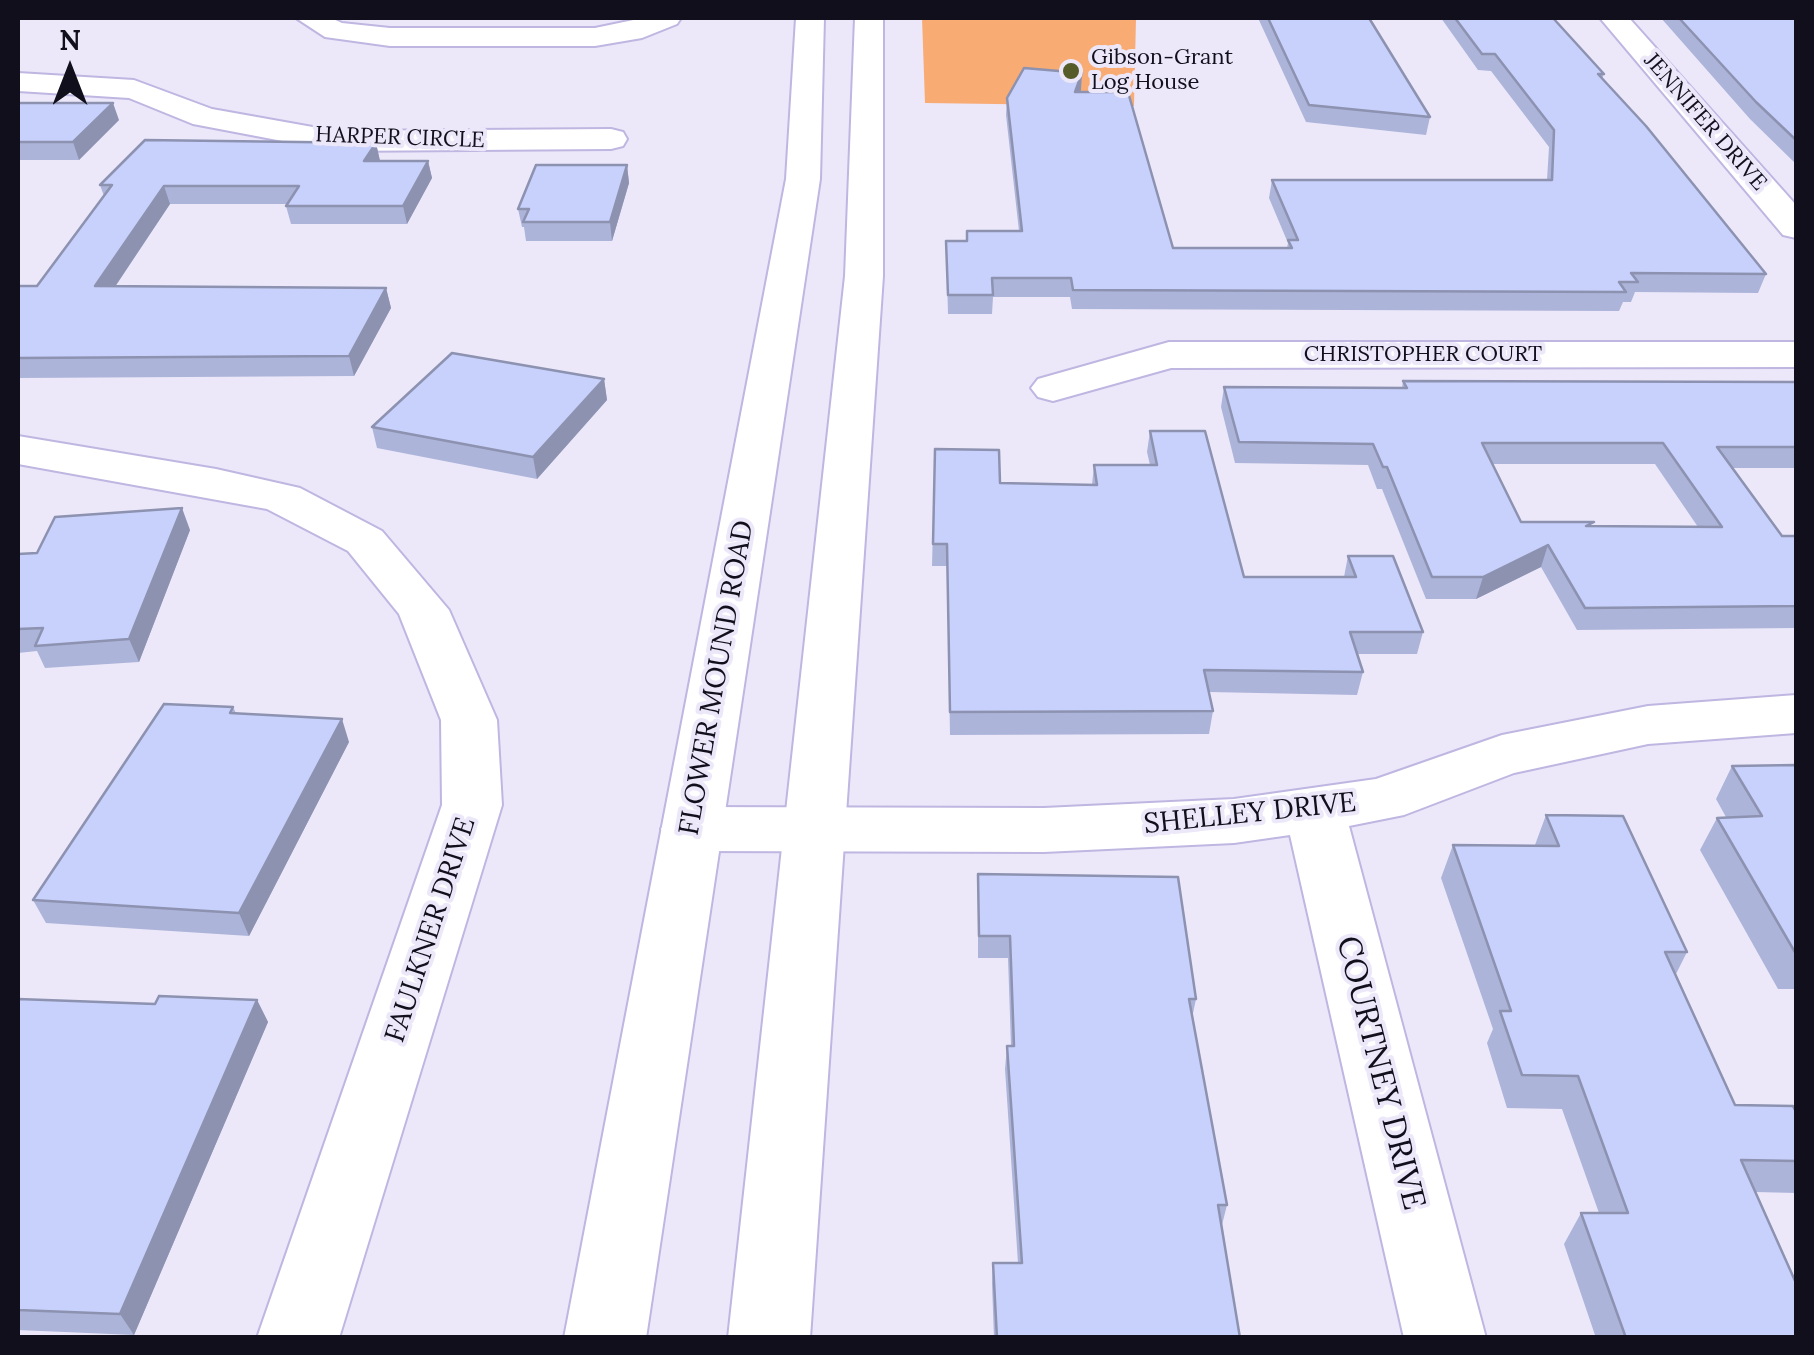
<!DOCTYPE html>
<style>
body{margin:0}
#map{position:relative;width:1814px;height:1355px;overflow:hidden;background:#ece8fa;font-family:Lora,serif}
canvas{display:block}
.frame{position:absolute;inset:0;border:20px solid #120f1d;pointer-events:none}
.north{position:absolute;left:20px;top:20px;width:100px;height:100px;-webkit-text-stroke:8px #ece8fa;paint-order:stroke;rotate:0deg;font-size:28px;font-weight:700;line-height:40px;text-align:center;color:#120f1d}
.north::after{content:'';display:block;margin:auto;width:35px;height:45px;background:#120f1d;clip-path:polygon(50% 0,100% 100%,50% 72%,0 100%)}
</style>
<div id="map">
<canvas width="1814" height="1355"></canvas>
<div class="frame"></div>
<div class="north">N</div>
</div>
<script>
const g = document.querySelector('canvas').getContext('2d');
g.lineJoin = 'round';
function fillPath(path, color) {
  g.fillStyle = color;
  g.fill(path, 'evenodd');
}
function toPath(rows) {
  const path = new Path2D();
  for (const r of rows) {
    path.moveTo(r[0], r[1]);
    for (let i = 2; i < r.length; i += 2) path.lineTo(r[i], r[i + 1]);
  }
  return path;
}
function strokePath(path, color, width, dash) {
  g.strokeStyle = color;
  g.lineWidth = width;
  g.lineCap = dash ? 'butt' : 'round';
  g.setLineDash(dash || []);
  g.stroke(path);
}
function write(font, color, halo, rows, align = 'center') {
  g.font = font + ' Lora,serif';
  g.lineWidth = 8;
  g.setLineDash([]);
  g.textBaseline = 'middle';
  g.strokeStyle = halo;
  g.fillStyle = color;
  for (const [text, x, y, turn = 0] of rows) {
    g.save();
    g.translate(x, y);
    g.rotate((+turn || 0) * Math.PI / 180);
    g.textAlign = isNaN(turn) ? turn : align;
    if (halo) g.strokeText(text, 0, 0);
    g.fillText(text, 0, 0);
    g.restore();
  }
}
fillPath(toPath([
 [922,18,1136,18,1134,106,925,103]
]), '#f9ab74');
const minor = toPath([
 [296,18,331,18,342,23,390,28,595,28,643,18,681,18,677,24,642,38,595,46,390,46,325,37,296,18],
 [1600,18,1629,18,1796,205,1796,238,1783,235,1600,18],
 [18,73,134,80,212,109,335,131,611,129,623,132,627,139,623,146,611,149,335,151,193,124,129,98,18,91,18,73],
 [1169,342,1796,342,1796,367,1171,368,1053,401,1038,397,1031,388,1038,379,1169,342],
 [18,436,216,469,300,488,382,531,449,610,497,720,502,805,339,1338,257,1338,442,805,441,720,399,614,348,551,267,509,18,464,18,436],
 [1796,695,1796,733,1648,744,1514,773,1404,815,1349,826,1486,1338,1404,1338,1290,835,1234,843,1044,852,692,851,670,845,661,829,670,813,692,807,1044,808,1234,799,1376,779,1502,735,1648,706,1796,695]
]);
const major = toPath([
 [796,18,824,18,820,179,646,1338,564,1338,786,179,796,18],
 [855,18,883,18,883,276,810,1338,728,1338,845,276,855,18]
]);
strokePath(minor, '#bfb6e1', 4);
strokePath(major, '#bfb6e1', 4);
fillPath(minor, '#fff');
fillPath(major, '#fff');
fillPath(toPath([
 [1258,18,1369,18,1430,117,1426,135,1306,122],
 [1441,18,1553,18,1604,74,1602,79,1766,274,1758,293,1635,292,1631,302,1623,302,1619,311,1072,309,1070,297,993,297,992,314,948,314,946,241,967,241,967,231,1019,231,1006,115,1007,98,1173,248,1287,248,1288,243,1269,198,1272,180,1547,180,1549,147,1491,71,1478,70],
 [1661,18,1796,18,1796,164,1750,119],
 [18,103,119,120,79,160,18,160],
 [376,143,380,161,428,161,432,178,407,224,291,224,286,206,287,204,170,204,115,287,386,288,391,308,354,376,18,378,18,286,37,286,104,196,100,185],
 [627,165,629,183,612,241,526,241,524,227,522,227,518,209],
 [604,379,607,400,537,479,377,448,372,427],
 [1403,381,1796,382,1796,468,1732,468,1782,536,1796,536,1796,628,1577,630,1541,567,1476,599,1426,599,1382,489,1377,489,1368,465,1235,463,1221,407,1224,387,1402,388],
 [1493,464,1655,464,1698,527,1593,526,1521,522],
 [1150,431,1244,577,1344,577,1348,556,1423,632,1417,654,1357,654,1363,672,1357,695,1209,692,1213,711,1209,734,950,735,947,566,932,566,935,449,1000,483,1092,485,1094,465,1150,465,1147,452],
 [190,530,139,662,45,668,37,651,18,653,18,554,37,553],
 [233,707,236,713,349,742,249,936,46,923,33,900],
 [1796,765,1796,989,1778,989,1700,850,1717,818,1726,817,1716,799,1732,766],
 [1546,815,1687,952,1676,974,1735,1105,1796,1112,1796,1193,1755,1192,1796,1338,1596,1338,1564,1244,1581,1213,1599,1213,1562,1109,1507,1108,1487,1043,1493,1029,1441,878,1453,845,1535,845],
 [978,874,1196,999,1192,1018,1227,1205,1222,1225,1240,1338,994,1338,992,1284,993,1263,1018,1263,1005,1069,1007,1046,1011,1046,1008,958,978,958],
 [18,999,155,1004,257,1000,268,1022,134,1335,18,1330]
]), '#acb4d9');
fillPath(toPath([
 [1082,73,1081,90,1074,109,1075,92],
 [113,103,119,120,79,160,73,142],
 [376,143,380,161,364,161],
 [428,161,432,178,407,224,403,206],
 [627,165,629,183,612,241,610,222],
 [164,186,170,204,102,306,95,286],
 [386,288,391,308,354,376,349,356],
 [604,379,607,400,537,479,533,457],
 [182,508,190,530,139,662,129,639],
 [1548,545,1541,567,1476,599,1483,577],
 [342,719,349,742,249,936,239,913],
 [257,1000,268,1022,134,1335,120,1314]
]), '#8c92b0');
const building = toPath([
 [1268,18,1369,18,1430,117,1309,105,1268,18],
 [1455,18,1553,18,1604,74,1598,74,1646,126,1766,274,1631,273,1638,282,1619,282,1626,292,1073,290,1071,278,992,278,993,295,948,295,946,241,967,241,967,231,1022,231,1007,98,1024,68,1082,73,1075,92,1128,92,1173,248,1292,248,1288,240,1298,240,1272,180,1552,180,1554,130,1495,54,1482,54,1455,18],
 [1679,18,1796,18,1796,140,1756,102,1679,18],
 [18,103,113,103,73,142,18,142,18,103],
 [145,140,376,143,364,161,428,161,403,206,286,206,299,186,164,186,95,286,386,288,349,356,18,358,18,286,37,286,112,185,100,185,145,140],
 [536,165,627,165,610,222,523,222,529,209,518,209,536,165],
 [452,353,604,379,533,457,372,427,452,353],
 [1403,381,1796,382,1796,447,1717,447,1782,536,1796,536,1796,606,1585,608,1548,545,1483,577,1432,577,1387,467,1383,467,1373,444,1239,442,1224,387,1407,388,1403,381],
 [1482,443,1663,443,1722,527,1586,526,1594,522,1521,522,1482,443],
 [1150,431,1205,431,1244,577,1356,577,1348,556,1393,556,1423,632,1350,632,1363,672,1204,670,1213,711,950,712,947,544,933,544,935,449,999,450,1000,483,1097,485,1094,465,1157,465,1150,431],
 [182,508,129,639,35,646,43,628,18,629,18,554,37,553,55,517,182,508],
 [164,704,233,707,230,713,342,719,239,913,33,900,164,704],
 [1796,765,1796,954,1717,818,1762,816,1732,766,1796,765],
 [1546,815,1623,816,1687,952,1665,952,1735,1105,1793,1106,1796,1112,1796,1161,1741,1160,1796,1283,1796,1338,1626,1338,1581,1213,1628,1213,1578,1076,1522,1075,1500,1011,1511,1011,1453,845,1559,846,1546,815],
 [978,874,1178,877,1196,999,1189,999,1227,1205,1218,1205,1240,1338,997,1338,993,1263,1022,1263,1007,1046,1014,1046,1010,936,979,936,978,874],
 [159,996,257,1000,120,1314,18,1310,18,999,155,1004,159,996]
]);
fillPath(building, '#c8d1fc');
strokePath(building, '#8c92b0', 2.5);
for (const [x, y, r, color] of [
 [1071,71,10,"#555b29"]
]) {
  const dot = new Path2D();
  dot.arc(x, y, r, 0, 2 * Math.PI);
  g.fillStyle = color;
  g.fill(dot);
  strokePath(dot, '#ece8fa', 4);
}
write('22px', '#120f1d', '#ece8fa', [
 ["Gibson-Grant",1091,58],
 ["Log House",1091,83]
], 'left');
write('22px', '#120f1d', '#ece8fa', [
 ["JENNIFER DRIVE",1705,122,49],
 ["HARPER CIRCLE",400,138,2],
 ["CHRISTOPHER COURT",1423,355]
]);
write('28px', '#120f1d', '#ece8fa', [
 ["FLOWER MOUND ROAD",717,678,-80],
 ["SHELLEY DRIVE",1250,814,-6],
 ["FAULKNER DRIVE",431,930,-72]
]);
write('32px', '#120f1d', '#ece8fa', [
 ["COURTNEY DRIVE",1380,1073,76]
]);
</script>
